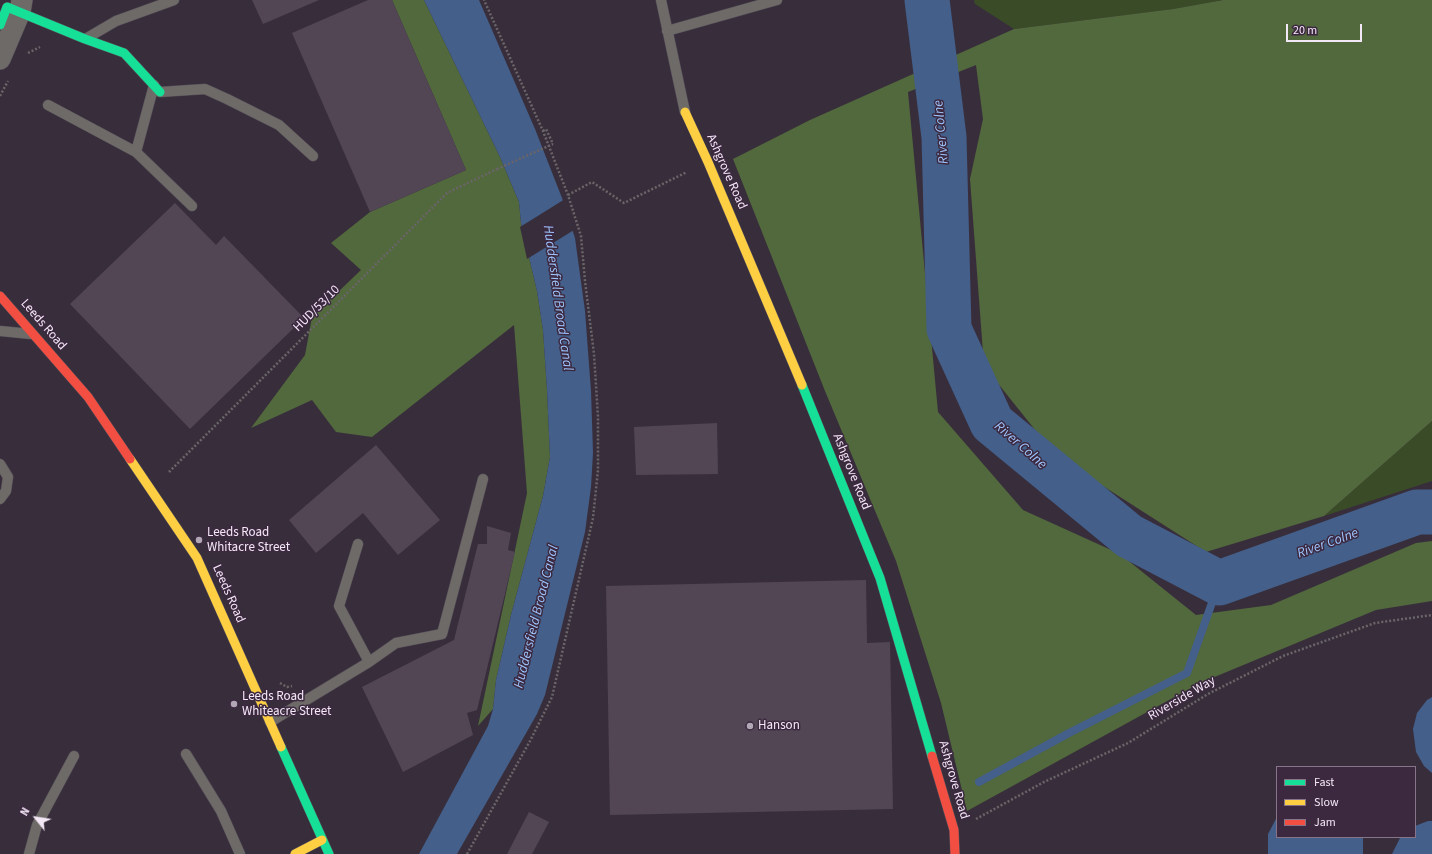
<!DOCTYPE html>
<style>
body{margin:0}
#map{position:relative;width:1432px;height:854px;overflow:hidden;background:#382e3b;font-family:"Source Sans 3",sans-serif}
canvas{display:block}
.legend{position:absolute;left:1276px;top:766px;width:140px;height:72px;box-sizing:border-box;background:#3c2940;border:1px solid #867589;margin:0;padding:5px 7px;list-style:none;font-size:12px;color:#f4e8f7}
.legend li{display:flex;align-items:center;gap:8px;height:20px}
.legend b{width:20px;border:1px solid #867589}
.north{position:absolute;left:16px;top:798px;width:40px;height:40px;-webkit-text-stroke:3px #3c2940;paint-order:stroke;rotate:300deg;font-size:11px;font-weight:700;line-height:16px;text-align:center;color:#f4e8f7}
.north::after{content:'';display:block;margin:auto;width:14px;height:18px;background:#f4e8f7;clip-path:polygon(50% 0,100% 100%,50% 72%,0 100%)}
.scale{position:absolute;left:1286px;top:24px;width:76px;height:18px;box-sizing:border-box;border:2px solid #f4e8f7;border-top:0;padding-left:5px;font-size:12px;line-height:14px;white-space:nowrap;color:#f4e8f7;-webkit-text-stroke:3px #3c2940;paint-order:stroke}
</style>
<div id="map">
<canvas width="1432" height="854"></canvas>
<ul class="legend">
<li><b style="height:5px;background:#16e098"></b>Fast</li>
<li><b style="height:5px;background:#ffcf43"></b>Slow</li>
<li><b style="height:5px;background:#f24e42"></b>Jam</li>
</ul>
<div class="north">N</div>
<div class="scale">20 m</div>
</div>
<script>
const g = document.querySelector('canvas').getContext('2d');
g.lineJoin = 'round';
function fillPath(path, color) {
  g.fillStyle = color;
  g.fill(path, 'evenodd');
}
function toPath(rows) {
  const path = new Path2D();
  for (const r of rows) {
    path.moveTo(r[0], r[1]);
    for (let i = 2; i < r.length; i += 2) path.lineTo(r[i], r[i + 1]);
  }
  return path;
}
function strokePath(path, color, width, dash) {
  g.strokeStyle = color;
  g.lineWidth = width;
  g.lineCap = dash ? 'butt' : 'round';
  g.setLineDash(dash || []);
  g.stroke(path);
}
function write(font, color, halo, rows, align = 'center') {
  g.font = font + ' "Source Sans 3",sans-serif';
  g.lineWidth = 3;
  g.setLineDash([]);
  g.textBaseline = 'middle';
  g.strokeStyle = halo;
  g.fillStyle = color;
  for (const [text, x, y, turn = 0] of rows) {
    g.save();
    g.translate(x, y);
    g.rotate((+turn || 0) * Math.PI / 180);
    g.textAlign = isNaN(turn) ? turn : align;
    if (halo) g.strokeText(text, 0, 0);
    g.fillText(text, 0, 0);
    g.restore();
  }
}
fillPath(toPath([
 [974,0,1223,0,1173,9,1014,29,975,4],
 [1432,421,1432,481,1324,516]
]), '#3a4b27');
fillPath(toPath([
 [392,0,424,0,500,157,519,202,521,223,537,291,543,330,547,390,550,457,543,496,511,615,496,680,493,709,478,726,527,493,514,325,372,437,336,432,312,400,251,428,305,355,312,317,361,270,331,243,370,212,466,170],
 [1223,0,1432,0,1432,421,1324,516,1206,552,1056,456,984,366,970,179,983,119,976,65,908,92,938,412,1023,510,1120,554,1196,615,1271,605,1416,543,1432,541,1432,601,1376,610,1200,683,967,811,941,703,896,561,825,391,733,159,810,120,1014,29,1173,9]
]), '#52683d');
fillPath(toPath([
 [424,0,479,0,535,129,562,198,575,238,585,311,591,391,593,453,591,487,585,532,545,695,537,714,457,854,419,854,488,726,493,709,496,680,511,615,543,496,550,457,547,390,543,330,537,291,521,223,519,202,500,157],
 [1432,697,1432,773,1424,766,1416,752,1413,729,1417,713,1427,700],
 [1277,817,1277,837,1363,837,1363,854,1268,854,1268,834],
 [1428,821,1432,821,1432,854,1392,854,1400,838,1415,837,1415,826]
]), '#435f8a');
fillPath(toPath([
 [565,199,574,230,527,259,520,227]
]), '#382e3b');
strokePath(toPath([
 [979,782,1069,733,1187,673,1219,583]
]), '#435f8a', 8);
strokePath(toPath([
 [927,0,944,137,949,329,992,423,1129,536,1219,583,1417,512,1432,512]
]), '#435f8a', 45);
fillPath(toPath([
 [252,0,319,0,263,24],
 [368,0,392,0,466,170,370,212,292,33],
 [175,203,216,245,224,236,304,318,190,429,70,304],
 [717,423,718,474,636,475,634,427],
 [376,445,440,520,398,555,363,513,316,553,289,520],
 [487,526,511,533,508,550,515,552,477,710,467,713,473,735,403,772,362,687,454,640,478,544,487,544],
 [866,580,867,643,890,642,893,809,610,815,606,586],
 [529,812,549,822,532,854,507,854]
]), '#524655');
const lane = toPath([
 [661,0,685,112],
 [667,31,777,0],
 [87,38,116,21,174,0],
 [154,85,136,152,192,206],
 [160,92,205,89,227,99,279,125,313,156],
 [48,105,136,152],
 [0,331,31,334],
 [0,464,8,477,6,491,0,499],
 [358,544,339,606,369,662],
 [270,722,369,662,396,643,442,634,483,479],
 [186,754,221,811,240,854],
 [29,854,37,825,74,756]
]);
const street = toPath([
 [0,59,20,12,22,0]
]);
const fast = toPath([
 [0,25,7,7,85,39,124,53,160,92],
 [802,385,880,578,932,756],
 [281,747,329,854]
]);
const slow = toPath([
 [685,112,708,162,802,385],
 [130,459,197,558,281,747],
 [295,854,322,840]
]);
const jam = toPath([
 [0,296,88,397,130,459],
 [932,756,954,830,955,854]
]);
strokePath(lane, '#554d58', 11);
strokePath(street, '#554d58', 22);
strokePath(fast, '#554d58', 10);
strokePath(slow, '#554d58', 10);
strokePath(jam, '#554d58', 10);
strokePath(toPath([
 [28,53,40,47],
 [0,96,8,81],
 [543,131,546,129,553,144],
 [568,195,592,182,624,203,687,172],
 [169,472,447,193,497,169],
 [280,683,287,687,292,686],
 [976,819,1044,782,1128,743,1208,694,1283,656,1375,623,1432,615],
 [467,854,530,741,552,697,593,518,598,470,598,417,594,354,585,281,581,236,568,195,543,131,484,0]
]), '#6a6568', 2.5, [2, 2]);
strokePath(lane, '#6d6a67', 10);
strokePath(street, '#6d6a67', 21);
strokePath(fast, '#16e098', 9);
strokePath(slow, '#ffcf43', 9);
strokePath(jam, '#f24e42', 9);
strokePath(toPath([
 [497,169,553,144]
]), '#6a6568', 2.5, [2, 2]);
for (const [x, y, r, color] of [
 [199,540,4,"#b2a7b5"],
 [234,704,4,"#b2a7b5"],
 [750,726,4,"#b2a7b5"]
]) {
  const dot = new Path2D();
  dot.arc(x, y, r, 0, 2 * Math.PI);
  g.fillStyle = color;
  g.fill(dot);
  strokePath(dot, '#3c2940', 1.5);
}
write('13px', '#f4e8f7', '#3c2940', [
 ["Ashgrove Road",726,172,66],
 ["HUD/53/10",317,309,-45],
 ["Leeds Road",43,325,49],
 ["Ashgrove Road",851,472,68],
 ["Leeds Road",228,594,66],
 ["Riverside Way",1182,699,-30],
 ["Ashgrove Road",953,780,74]
]);
write('13px', '#f4e8f7', '#3c2940', [
 ["Leeds Road",207,533],
 ["Whitacre Street",207,548],
 ["Leeds Road",242,697],
 ["Whiteacre Street",242,712],
 ["Hanson",758,726]
], 'left');
write('italic 14px', '#9ec5fd', '#3c2940', [
 ["River Colne",942,132,-95],
 ["Huddersfield Broad Canal",557,298,82],
 ["River Colne",1020,446,41],
 ["River Colne",1328,544,-20],
 ["Huddersfield Broad Canal",537,617,-76]
]);
</script>
